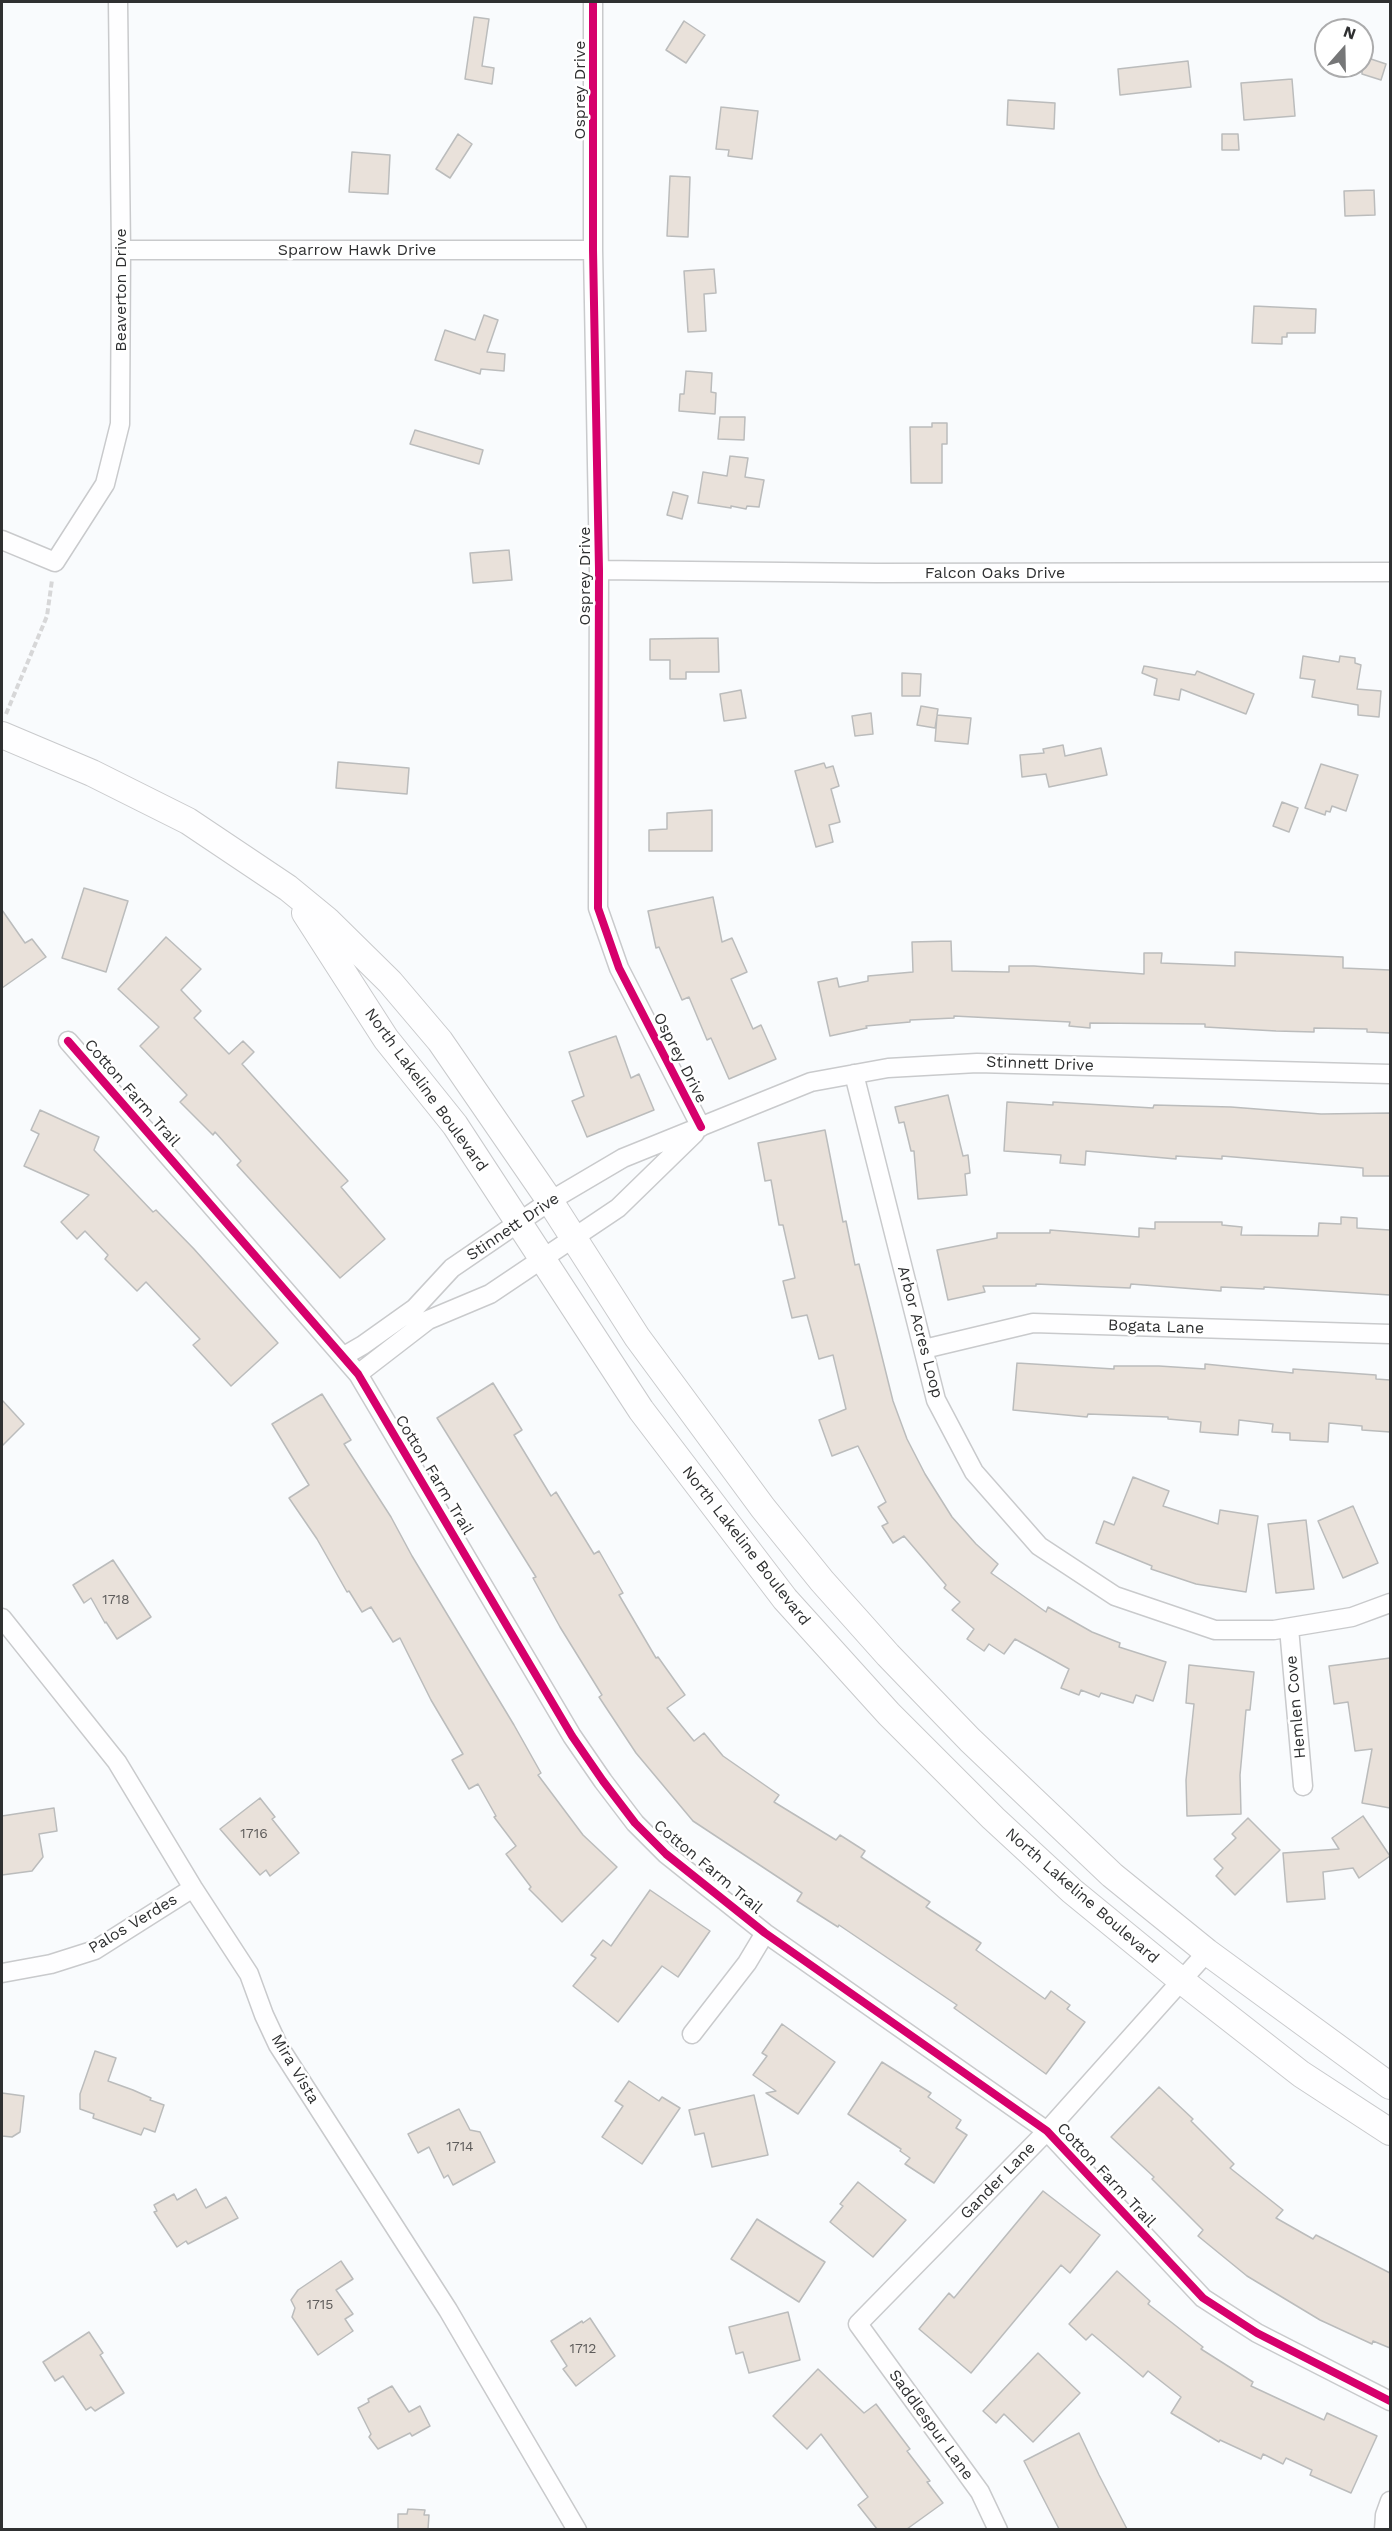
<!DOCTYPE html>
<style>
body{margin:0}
#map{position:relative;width:1392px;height:2531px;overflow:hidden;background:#f9fbfd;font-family:"Work Sans",sans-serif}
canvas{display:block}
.frame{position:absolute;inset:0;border:3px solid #2f3031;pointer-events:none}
.north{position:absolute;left:1314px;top:18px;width:60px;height:60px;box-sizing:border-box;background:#fff;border:2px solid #acacad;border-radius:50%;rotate:20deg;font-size:16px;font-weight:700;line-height:24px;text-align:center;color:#2f3031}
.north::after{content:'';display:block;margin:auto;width:21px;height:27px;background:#767778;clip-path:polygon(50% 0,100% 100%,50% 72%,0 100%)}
</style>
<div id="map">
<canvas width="1392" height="2531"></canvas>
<div class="frame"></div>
<div class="north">N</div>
</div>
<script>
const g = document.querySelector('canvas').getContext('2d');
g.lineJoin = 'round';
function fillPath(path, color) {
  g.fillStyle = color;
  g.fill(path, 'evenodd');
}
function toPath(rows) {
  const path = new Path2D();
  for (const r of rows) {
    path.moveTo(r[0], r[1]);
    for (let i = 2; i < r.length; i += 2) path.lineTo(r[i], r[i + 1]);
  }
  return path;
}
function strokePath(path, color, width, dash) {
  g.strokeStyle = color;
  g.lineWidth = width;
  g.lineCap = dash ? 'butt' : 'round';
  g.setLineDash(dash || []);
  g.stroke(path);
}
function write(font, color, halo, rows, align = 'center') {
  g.font = font + ' "Work Sans",sans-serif';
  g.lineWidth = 5;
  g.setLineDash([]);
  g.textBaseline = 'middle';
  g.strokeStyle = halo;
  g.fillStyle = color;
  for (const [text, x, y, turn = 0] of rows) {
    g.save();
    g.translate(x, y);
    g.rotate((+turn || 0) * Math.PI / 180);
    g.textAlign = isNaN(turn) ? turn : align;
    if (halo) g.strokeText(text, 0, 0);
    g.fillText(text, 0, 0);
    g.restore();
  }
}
const building = toPath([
 [474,17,489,19,482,66,494,68,492,84,465,79,474,17],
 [684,21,705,35,686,63,666,50,684,21],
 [1362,56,1386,64,1381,80,1362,74,1362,56],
 [1188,61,1191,87,1120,95,1118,69,1188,61],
 [1292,79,1295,116,1244,120,1241,83,1292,79],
 [1008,100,1055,103,1054,129,1007,125,1008,100],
 [721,107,758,111,752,159,728,156,729,150,716,149,721,107],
 [458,134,472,144,450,178,436,169,458,134],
 [1222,134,1238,134,1239,150,1222,150,1222,134],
 [352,152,390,155,388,194,349,192,352,152],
 [670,176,690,177,688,237,667,236,670,176],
 [1374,190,1375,215,1345,216,1344,191,1374,190],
 [714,269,716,293,704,294,706,331,688,332,684,271,714,269],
 [1254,306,1316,309,1315,333,1287,333,1287,337,1282,337,1282,344,1252,343,1254,306],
 [484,315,498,320,487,352,505,354,504,371,481,369,480,374,435,360,445,330,475,340,484,315],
 [686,371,712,373,711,392,716,393,715,414,679,411,680,394,684,394,686,371],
 [720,417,745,417,744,440,718,439,720,417],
 [932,423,947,423,947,444,942,444,942,483,911,483,910,427,932,427,932,423],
 [415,430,483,450,479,464,410,444,415,430],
 [730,456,748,458,745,477,764,480,759,507,747,506,746,509,731,506,731,508,698,503,703,472,727,476,730,456],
 [673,492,688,496,682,519,667,515,673,492],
 [509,550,512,580,473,583,470,553,509,550],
 [718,638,719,672,686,672,686,679,670,679,670,660,650,660,650,639,718,638],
 [1303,656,1339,662,1340,656,1355,658,1355,663,1361,665,1357,689,1381,691,1379,717,1358,715,1358,705,1312,697,1315,680,1300,678,1303,656],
 [1144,666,1195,675,1197,671,1254,694,1246,714,1181,689,1179,700,1154,695,1157,679,1142,673,1144,666],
 [902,673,921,674,920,696,902,696,902,673],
 [741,690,746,718,724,721,720,694,741,690],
 [921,706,938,709,937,715,971,718,968,744,935,741,937,716,935,728,917,725,921,706],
 [871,713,873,734,855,736,852,716,871,713],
 [1063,745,1065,756,1101,748,1107,775,1049,787,1046,774,1022,777,1020,755,1044,753,1043,749,1063,745],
 [338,762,409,768,407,794,336,788,338,762],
 [824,763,826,768,833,766,839,786,831,789,840,822,829,825,833,842,816,847,795,771,824,763],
 [1321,764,1358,775,1346,811,1332,806,1330,812,1326,811,1325,815,1305,808,1321,764],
 [1282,802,1298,808,1289,832,1273,826,1282,802],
 [712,810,712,851,649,851,649,830,667,829,667,813,712,810],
 [84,888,128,901,106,972,62,958,84,888],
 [713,897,722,942,732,938,747,972,731,979,753,1029,761,1025,776,1059,729,1079,711,1038,707,1040,689,997,682,1000,659,947,656,948,648,911,713,897],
 [2,910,25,943,32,939,46,957,2,988,2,910],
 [166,937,201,969,181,990,201,1011,194,1018,229,1054,243,1041,254,1052,242,1064,348,1181,341,1187,385,1239,340,1278,237,1165,241,1161,215,1132,213,1135,180,1102,187,1095,140,1046,159,1027,118,989,166,937],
 [951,941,952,971,1009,972,1009,966,1034,966,1144,974,1144,953,1162,953,1161,963,1235,966,1235,952,1343,957,1343,968,1390,970,1390,1033,1367,1032,1367,1029,1314,1028,1314,1032,1276,1031,1205,1027,1205,1024,1090,1023,1090,1028,1069,1026,1070,1022,954,1016,954,1018,910,1020,910,1022,866,1026,867,1028,830,1036,818,982,837,978,839,987,868,981,868,976,913,972,912,942,951,941],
 [616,1036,631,1078,639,1074,654,1110,587,1137,572,1101,584,1096,569,1052,616,1036],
 [948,1095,963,1156,968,1155,970,1173,965,1174,967,1195,918,1199,914,1151,911,1151,904,1122,899,1123,895,1107,948,1095],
 [1007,1102,1053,1105,1053,1102,1153,1108,1154,1105,1231,1107,1321,1114,1390,1113,1390,1176,1363,1176,1363,1168,1222,1156,1222,1159,1176,1156,1176,1159,1086,1151,1085,1165,1060,1163,1061,1155,1004,1151,1007,1102],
 [40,1110,99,1137,94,1150,153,1212,156,1210,194,1249,278,1343,231,1386,193,1345,200,1339,146,1282,137,1291,105,1259,108,1255,85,1231,77,1239,61,1222,89,1195,24,1166,39,1134,31,1130,40,1110],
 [825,1130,843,1222,846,1221,855,1265,859,1264,893,1401,907,1439,925,1474,952,1517,976,1544,998,1564,991,1573,1046,1612,1048,1607,1092,1632,1120,1643,1119,1647,1166,1662,1153,1701,1136,1695,1133,1703,1101,1693,1099,1697,1081,1690,1079,1695,1061,1688,1069,1669,1015,1639,1004,1654,989,1644,984,1651,967,1639,974,1629,952,1610,960,1602,944,1588,946,1585,904,1536,893,1543,882,1526,888,1523,878,1507,886,1502,858,1446,832,1456,819,1420,846,1409,833,1355,819,1359,807,1315,792,1318,783,1281,795,1278,783,1225,779,1225,771,1180,765,1181,758,1143,825,1130],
 [1341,1217,1357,1218,1357,1228,1390,1230,1390,1295,1264,1287,1264,1289,1221,1287,1221,1291,1131,1284,1130,1288,1036,1284,1036,1286,983,1286,985,1292,948,1300,937,1250,997,1238,997,1233,1050,1233,1050,1230,1139,1237,1139,1228,1155,1229,1155,1222,1222,1222,1222,1225,1242,1227,1241,1235,1318,1236,1319,1223,1341,1224,1341,1217],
 [1017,1363,1114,1369,1114,1366,1159,1366,1205,1369,1205,1364,1293,1373,1293,1369,1376,1375,1376,1379,1390,1380,1390,1432,1362,1430,1362,1426,1329,1423,1328,1442,1290,1440,1290,1433,1272,1432,1273,1424,1239,1420,1238,1435,1200,1432,1201,1422,1168,1419,1168,1417,1088,1414,1087,1417,1013,1410,1017,1363],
 [493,1383,522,1430,514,1435,551,1496,556,1492,594,1554,599,1551,623,1593,619,1595,656,1658,658,1657,685,1695,667,1708,694,1741,704,1733,723,1756,779,1795,774,1802,836,1840,840,1835,865,1851,861,1857,930,1902,926,1907,981,1943,976,1950,1045,1999,1051,1991,1070,2005,1067,2009,1085,2022,1046,2074,954,2008,957,2005,839,1925,838,1927,797,1901,802,1893,693,1821,636,1753,599,1697,602,1695,560,1627,533,1578,536,1577,437,1418,493,1383],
 [322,1394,351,1440,344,1444,391,1517,412,1556,514,1725,541,1773,538,1775,583,1835,617,1867,562,1922,529,1889,531,1887,506,1854,516,1846,494,1817,496,1816,478,1784,469,1789,452,1760,463,1754,431,1700,400,1638,393,1642,371,1607,362,1612,349,1591,347,1592,317,1539,289,1498,309,1485,272,1424,322,1394],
 [2,1400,24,1424,2,1446,2,1400],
 [1133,1477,1169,1491,1163,1506,1218,1524,1220,1510,1258,1516,1246,1592,1196,1584,1151,1569,1152,1566,1096,1543,1104,1521,1114,1525,1133,1477],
 [1353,1506,1378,1563,1343,1578,1318,1521,1353,1506],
 [1306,1520,1314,1589,1276,1593,1268,1524,1306,1520],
 [113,1560,151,1617,117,1639,106,1622,105,1623,91,1598,84,1603,73,1585,113,1560],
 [1390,1658,1390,1808,1362,1803,1372,1749,1355,1751,1348,1702,1334,1704,1329,1666,1390,1658],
 [1189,1665,1254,1672,1250,1710,1246,1710,1240,1775,1241,1814,1187,1816,1186,1780,1194,1704,1186,1703,1189,1665],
 [260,1798,275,1817,272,1819,299,1853,270,1876,266,1870,260,1875,220,1829,260,1798],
 [54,1808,57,1831,39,1834,43,1857,32,1871,2,1875,2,1816,54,1808],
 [1363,1816,1390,1856,1359,1878,1353,1868,1323,1872,1325,1899,1287,1902,1283,1853,1339,1849,1332,1838,1363,1816],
 [1248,1818,1280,1850,1235,1895,1216,1876,1223,1868,1214,1859,1236,1838,1232,1834,1248,1818],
 [650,1890,710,1931,678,1977,662,1966,618,2022,573,1986,596,1958,591,1955,603,1940,611,1946,650,1890],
 [782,2024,835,2062,798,2114,766,2093,776,2091,753,2075,767,2056,762,2053,782,2024],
 [95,2051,116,2058,108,2081,133,2090,151,2098,150,2100,164,2105,155,2132,144,2128,141,2135,93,2118,94,2114,80,2109,80,2094,95,2051],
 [882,2062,931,2093,928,2097,961,2120,956,2128,967,2135,934,2183,905,2164,910,2158,900,2151,901,2149,848,2114,882,2062],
 [629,2081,659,2101,662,2097,680,2108,642,2164,602,2137,623,2106,615,2101,629,2081],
 [1159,2087,1193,2119,1191,2121,1234,2164,1230,2168,1283,2210,1276,2218,1313,2239,1316,2235,1390,2273,1390,2348,1373,2341,1372,2344,1320,2320,1247,2276,1198,2236,1203,2230,1152,2179,1154,2177,1111,2137,1159,2087],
 [2,2093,24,2096,20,2132,12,2137,2,2136,2,2093],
 [754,2095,768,2155,712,2167,704,2133,695,2135,689,2110,754,2095],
 [459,2109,470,2130,480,2132,495,2162,453,2185,448,2175,444,2178,429,2147,418,2153,408,2134,459,2109],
 [858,2182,906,2220,873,2257,830,2222,843,2206,840,2204,858,2182],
 [196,2189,206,2208,226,2197,238,2218,188,2244,186,2241,177,2247,154,2212,157,2211,154,2205,174,2194,177,2200,196,2189],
 [1043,2191,1100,2235,1070,2273,1061,2265,971,2373,919,2329,949,2293,954,2298,1043,2191],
 [757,2219,825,2262,799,2302,731,2259,757,2219],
 [341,2261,353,2279,336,2290,353,2314,345,2319,353,2331,318,2355,292,2317,295,2308,291,2300,298,2290,341,2261],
 [1117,2271,1150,2301,1148,2304,1203,2347,1201,2349,1253,2382,1251,2386,1324,2420,1327,2413,1377,2436,1351,2493,1310,2475,1312,2470,1286,2458,1283,2464,1263,2454,1261,2459,1220,2440,1219,2442,1171,2413,1181,2397,1148,2371,1143,2377,1092,2334,1086,2340,1069,2324,1117,2271],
 [788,2312,800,2360,749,2373,743,2352,736,2354,729,2327,788,2312],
 [590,2318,615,2356,576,2386,563,2369,567,2366,551,2341,582,2321,583,2323,590,2318],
 [89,2332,103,2353,100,2355,124,2393,95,2411,91,2407,86,2410,63,2376,55,2381,43,2362,89,2332],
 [1038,2353,1080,2393,1033,2442,1004,2414,996,2423,983,2411,1038,2353],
 [818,2369,864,2413,876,2404,910,2449,907,2451,930,2481,927,2482,943,2503,907,2529,877,2529,858,2505,868,2497,821,2434,807,2449,773,2416,818,2369],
 [392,2386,409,2412,420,2406,430,2426,412,2436,410,2433,378,2449,369,2437,371,2434,358,2408,369,2402,368,2399,392,2386],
 [1079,2433,1099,2475,1127,2529,1059,2529,1024,2461,1079,2433],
 [408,2509,425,2510,424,2515,429,2515,428,2529,398,2529,398,2514,407,2514,408,2509]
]);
fillPath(building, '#e9e1da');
strokePath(building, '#bbbcbc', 1.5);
const street = toPath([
 [593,2,593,250,599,570,598,908,619,968,701,1127],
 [121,250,593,250],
 [2,540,55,562,105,484,120,424,121,250,118,2],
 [599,570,876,573,1390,572],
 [68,1041,358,1374,572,1736,603,1781,635,1823,666,1854,765,1933,1047,2131,1203,2298,1257,2333,1390,2401],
 [854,1074,936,1400,974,1472,1039,1546,1115,1596,1215,1630,1274,1630,1352,1617,1390,1603],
 [924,1349,1033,1323,1390,1334],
 [344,1356,363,1345,415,1308,452,1268,550,1201,623,1158,811,1082,888,1068,977,1063,1390,1074],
 [358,1374,428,1320,490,1294,618,1208,695,1133],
 [2,1618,117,1762,193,1888,249,1974,264,2015,278,2045,448,2310,577,2530],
 [1289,1628,1303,1786],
 [2,1973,51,1964,95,1950,193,1888],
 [692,2034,747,1963,765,1933],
 [998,2530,980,2492,858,2324,1047,2131,1207,1952],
 [1384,2530,1385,2515,1390,2501]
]);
const secondary = toPath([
 [2,735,92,773,188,821,288,888,327,920,390,982,440,1041,550,1201,637,1337,763,1508,822,1581,888,1655,970,1740,1112,1875,1207,1952,1390,2086],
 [305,913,386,1039,455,1125,641,1410,785,1599,889,1714,993,1818,1072,1891,1182,1981,1301,2074,1390,2132]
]);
strokePath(street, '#c9cacc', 21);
strokePath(secondary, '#c9cacc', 28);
strokePath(toPath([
 [6,714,47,616,52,580]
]), '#d7d7d8', 4, [6, 3]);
strokePath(street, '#fefeff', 18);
strokePath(secondary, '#fefeff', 26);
strokePath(toPath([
 [593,2,593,250,599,570,598,908,619,968,701,1127],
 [68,1041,358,1374,572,1736,603,1781,635,1823,666,1854,765,1933,1047,2131,1203,2298,1257,2333,1390,2401]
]), '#d6006c', 8);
write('14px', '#5e5c5b', null, [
 ["1718",116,1600],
 ["1716",254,1834],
 ["1714",460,2147],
 ["1715",320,2305],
 ["1712",583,2349]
]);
write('16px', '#2f3031', '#fff', [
 ["Osprey Drive",580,90,-90],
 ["Sparrow Hawk Drive",357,250],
 ["Beaverton Drive",121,290,-90],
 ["Falcon Oaks Drive",995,573],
 ["Osprey Drive",585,576,-90],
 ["Osprey Drive",680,1058,63],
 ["Stinnett Drive",1040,1064,2],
 ["North Lakeline Boulevard",426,1090,54],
 ["Cotton Farm Trail",132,1093,49],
 ["Stinnett Drive",513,1227,-34],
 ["Bogata Lane",1156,1327,2],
 ["Arbor Acres Loop",920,1332,75],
 ["Cotton Farm Trail",434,1475,59],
 ["North Lakeline Boulevard",746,1546,52],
 ["Hemlen Cove",1296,1707,-95],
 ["Cotton Farm Trail",708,1867,40],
 ["North Lakeline Boulevard",1082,1896,41],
 ["Palos Verdes",133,1924,-31],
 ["Mira Vista",295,2069,59],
 ["Cotton Farm Trail",1106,2175,47],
 ["Gander Lane",998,2181,-46],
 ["Saddlespur Lane",931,2425,54]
]);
</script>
